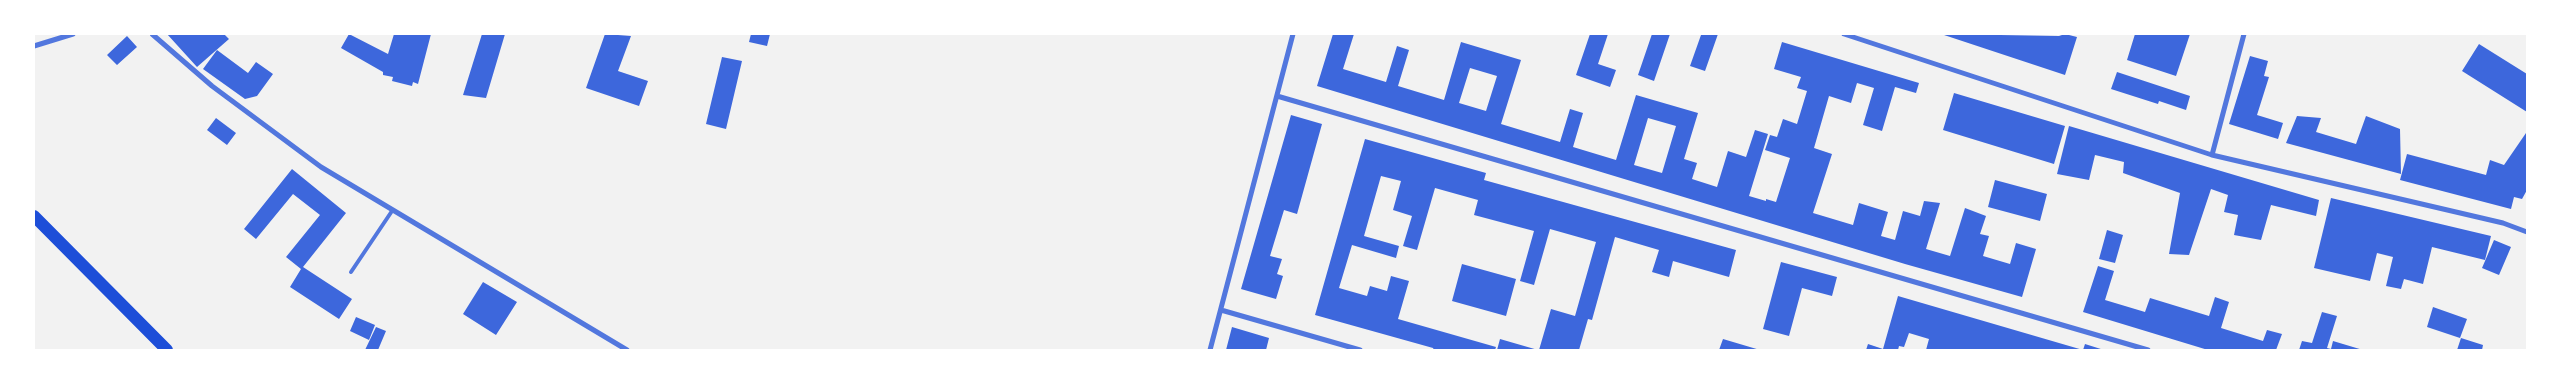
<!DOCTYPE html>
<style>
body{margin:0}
#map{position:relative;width:2561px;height:384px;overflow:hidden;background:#f2f2f2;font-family:"Sofia Sans Condensed",sans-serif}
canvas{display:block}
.frame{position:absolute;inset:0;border:35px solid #fff;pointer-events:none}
</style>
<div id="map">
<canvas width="2561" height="384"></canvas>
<div class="frame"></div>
</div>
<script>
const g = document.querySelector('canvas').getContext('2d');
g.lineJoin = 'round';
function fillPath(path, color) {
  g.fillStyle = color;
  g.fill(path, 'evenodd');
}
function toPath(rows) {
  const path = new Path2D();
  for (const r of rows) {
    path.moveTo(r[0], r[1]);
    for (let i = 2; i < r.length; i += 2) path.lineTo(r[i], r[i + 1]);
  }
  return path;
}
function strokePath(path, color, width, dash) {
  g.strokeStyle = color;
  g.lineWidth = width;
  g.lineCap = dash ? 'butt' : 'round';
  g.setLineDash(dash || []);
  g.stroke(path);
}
fillPath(toPath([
 [167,34,224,34,229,39,197,67],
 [349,34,388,54,394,34,431,34,418,84,413,82,412,86,392,81,393,77,383,75,383,72,341,48],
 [482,34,505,34,486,98,463,95],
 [605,34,631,36,618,71,648,81,639,106,586,88],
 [751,34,770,34,767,46,749,42],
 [1333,34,1354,34,1343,69,1386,82,1397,46,1409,50,1398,86,1444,100,1461,42,1521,60,1501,124,1560,142,1570,109,1583,113,1573,147,1616,160,1636,95,1698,113,1684,159,1697,163,1692,179,1717,187,1728,151,1746,157,1755,130,1768,134,1749,196,1766,201,1766,199,1776,202,1790,158,1765,150,1770,135,1777,137,1783,119,1797,124,1807,91,1797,88,1801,77,1774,69,1782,42,1919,83,1916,93,1895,87,1882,131,1863,125,1874,88,1857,83,1851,103,1829,96,1814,148,1832,154,1813,213,1853,225,1859,203,1888,212,1881,236,1895,240,1903,211,1920,216,1924,201,1940,203,1926,249,1950,256,1965,208,1986,216,1980,234,1989,236,1983,256,2010,264,2016,243,2036,249,2022,297,1905,264,1317,86],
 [1470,68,1497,76,1486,111,1459,103],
 [1648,118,1676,126,1662,173,1634,165],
 [1590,34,1608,34,1598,64,1616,70,1610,87,1576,75],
 [1652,34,1670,34,1654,81,1638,75],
 [1697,34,1718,34,1705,71,1690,66,1701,35],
 [1941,34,2059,36,2065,34,2077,37,2065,75],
 [2135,34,2190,34,2176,76,2127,60],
 [127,36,137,47,117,65,107,55],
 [2479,44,2527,74,2527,112,2462,71],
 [217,50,248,73,256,62,273,74,257,96,245,99,203,69],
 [2250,56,2268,61,2264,76,2269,77,2257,115,2283,123,2278,139,2229,124],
 [722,57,742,61,726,129,706,124],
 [2117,72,2190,96,2186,110,2159,101,2158,104,2111,89],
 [1954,93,2065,126,2054,164,1943,130],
 [1291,115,1322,124,1297,214,1284,210,1270,256,1282,259,1277,274,1283,276,1276,299,1241,289],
 [2297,116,2321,118,2316,132,2356,144,2366,116,2400,129,2401,174,2286,143],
 [216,118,236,133,227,145,207,130],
 [2069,126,2319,200,2316,216,2271,205,2261,240,2234,235,2238,215,2224,212,2228,195,2211,189,2189,255,2169,254,2180,193,2123,173,2124,162,2095,155,2089,180,2057,174],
 [2526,133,2527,190,2522,199,2514,197,2511,209,2400,180,2407,154,2486,175,2490,160,2504,165],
 [1365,139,1486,173,1484,180,1736,250,1729,277,1673,261,1669,277,1652,272,1659,250,1615,237,1592,320,1588,319,1579,350,1539,350,1551,309,1575,316,1596,242,1550,229,1534,285,1520,281,1534,231,1474,215,1478,200,1435,188,1417,250,1403,246,1412,216,1393,210,1401,181,1381,176,1364,236,1399,246,1396,258,1352,245,1339,288,1367,296,1370,286,1387,291,1391,276,1409,281,1398,319,1496,347,1495,350,1434,350,1433,348,1315,315],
 [292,169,346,213,303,267,352,299,339,319,290,287,301,269,286,257,320,215,293,194,256,239,244,229],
 [1995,180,2047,194,2040,221,1988,207],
 [2331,198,2491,236,2485,260,2432,247,2423,284,2404,279,2401,289,2386,286,2393,257,2377,253,2370,281,2314,268],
 [2107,230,2123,235,2115,263,2099,259],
 [2494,240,2511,247,2499,275,2482,268],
 [1781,262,1837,277,1832,296,1802,288,1789,336,1763,329],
 [1462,264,1516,279,1506,316,1452,301],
 [2098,266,2114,271,2105,300,2145,312,2150,298,2209,316,2215,297,2229,302,2221,328,2263,341,2267,330,2282,334,2276,350,2208,350,2083,312],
 [483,282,517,302,496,335,463,314],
 [1898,296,2083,350,2085,344,2104,350,1926,350,1929,339,1909,333,1904,347,1899,346,1898,350,1866,350,1868,344,1883,349],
 [2433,307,2467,319,2460,338,2427,327],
 [2322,312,2337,316,2327,348,2331,349,2333,341,2363,350,2299,350,2302,341,2312,343],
 [356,317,375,325,369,340,350,331],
 [376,327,386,331,378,350,365,350],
 [1232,327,1269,338,1266,350,1226,350],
 [2461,338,2483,345,2482,350,2457,350],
 [1500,339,1538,350,1497,350],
 [1723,339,1760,350,1719,350]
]), '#3d67dc');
strokePath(toPath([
 [351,272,392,211]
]), '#5277de', 4);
strokePath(toPath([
 [152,34,212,86,321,167,627,350],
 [1844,34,2212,155,2503,223,2527,232],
 [34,46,73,34],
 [1277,96,2148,350],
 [2212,155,2244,34],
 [1221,310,1360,350],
 [1210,350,1293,34]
]), '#5277de', 5);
strokePath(toPath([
 [34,216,167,350]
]), '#1d4ed8', 12);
</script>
